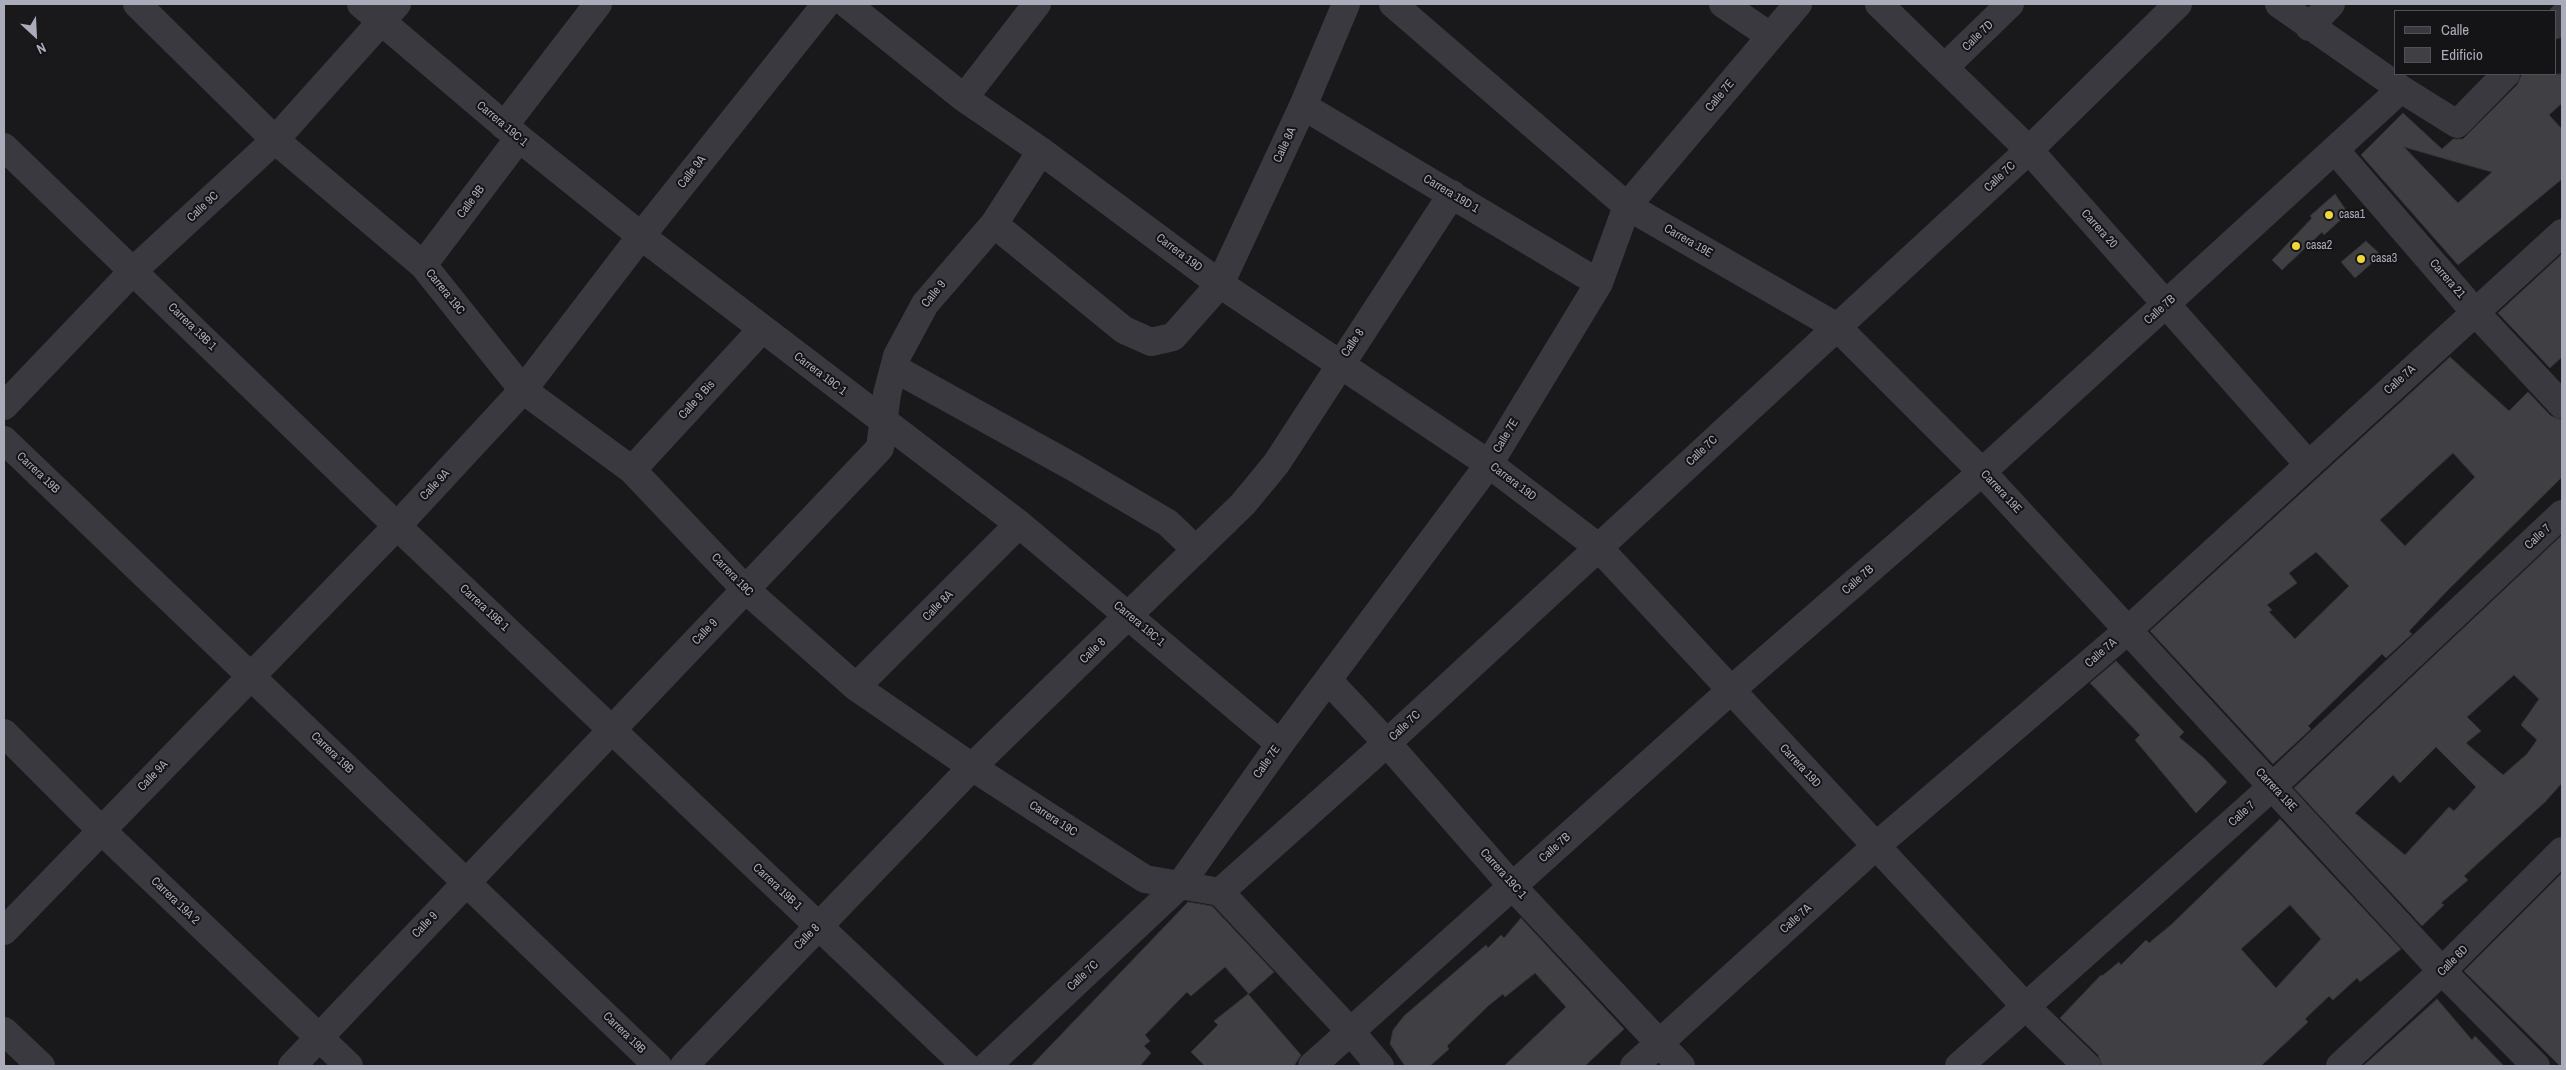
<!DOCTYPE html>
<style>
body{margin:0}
#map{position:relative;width:2566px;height:1070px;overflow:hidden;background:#19181a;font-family:"Archivo Narrow",sans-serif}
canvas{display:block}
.frame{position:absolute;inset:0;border:5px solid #abacba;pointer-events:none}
.legend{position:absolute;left:2394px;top:10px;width:162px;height:65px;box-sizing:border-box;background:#141315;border:1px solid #505057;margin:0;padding:6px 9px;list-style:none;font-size:15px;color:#abacba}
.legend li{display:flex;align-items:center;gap:10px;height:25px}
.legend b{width:25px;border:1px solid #505057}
.north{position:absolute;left:10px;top:10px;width:50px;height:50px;-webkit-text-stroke:4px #141315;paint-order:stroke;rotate:155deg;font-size:14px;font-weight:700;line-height:20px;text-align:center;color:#abacba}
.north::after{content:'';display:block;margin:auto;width:18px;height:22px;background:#abacba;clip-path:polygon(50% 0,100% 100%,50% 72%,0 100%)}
</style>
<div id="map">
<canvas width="2566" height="1070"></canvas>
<div class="frame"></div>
<ul class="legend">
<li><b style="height:6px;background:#3a393f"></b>Calle</li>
<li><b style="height:14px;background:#404044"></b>Edificio</li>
</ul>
<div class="north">N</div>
</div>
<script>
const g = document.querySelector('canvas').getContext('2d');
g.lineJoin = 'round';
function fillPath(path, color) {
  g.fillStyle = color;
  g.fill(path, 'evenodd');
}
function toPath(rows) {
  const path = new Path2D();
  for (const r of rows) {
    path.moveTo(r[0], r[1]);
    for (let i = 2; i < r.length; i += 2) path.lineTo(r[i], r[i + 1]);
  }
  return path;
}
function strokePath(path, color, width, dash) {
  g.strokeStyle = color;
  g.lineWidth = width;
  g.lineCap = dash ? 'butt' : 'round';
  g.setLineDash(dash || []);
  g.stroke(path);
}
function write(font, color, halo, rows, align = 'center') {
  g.font = font + ' "Archivo Narrow",sans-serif';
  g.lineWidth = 4;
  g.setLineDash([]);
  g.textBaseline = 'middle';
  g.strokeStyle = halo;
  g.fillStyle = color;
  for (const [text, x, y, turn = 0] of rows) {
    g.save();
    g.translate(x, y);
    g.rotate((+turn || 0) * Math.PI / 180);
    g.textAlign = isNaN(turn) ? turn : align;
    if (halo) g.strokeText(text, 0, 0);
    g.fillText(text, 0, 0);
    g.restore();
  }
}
const building = toPath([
 [2522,74,2562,74,2562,103,2549,115,2562,129,2562,179,2458,265,2361,155,2403,113,2442,149,2453,139,2463,139,2517,85,2522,74],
 [2404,147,2456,162,2492,172,2458,203,2404,147],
 [2335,194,2348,213,2324,235,2322,232,2282,270,2272,260,2312,218,2310,216,2335,194],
 [2366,241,2381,255,2355,278,2341,262,2366,241],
 [2562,254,2562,357,2550,368,2498,313,2562,254],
 [2450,357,2509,411,2528,392,2551,416,2562,420,2562,477,2448,590,2409,631,2412,634,2386,658,2382,654,2308,726,2311,729,2273,764,2150,631,2450,357],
 [2453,453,2475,477,2405,546,2380,520,2453,453],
 [2316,552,2349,586,2295,639,2269,612,2272,610,2267,605,2297,583,2289,573,2316,552],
 [2562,535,2562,783,2545,802,2464,876,2468,880,2441,903,2444,905,2422,926,2294,788,2562,535],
 [2514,675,2539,699,2521,725,2537,740,2527,754,2503,775,2466,743,2481,731,2467,717,2514,675],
 [2436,747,2476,787,2454,811,2449,807,2405,855,2355,813,2393,775,2400,783,2436,747],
 [2116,661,2184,732,2179,737,2204,758,2227,782,2196,813,2135,740,2140,735,2090,683,2116,661],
 [2280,819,2401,949,2360,982,2357,978,2333,1000,2329,996,2305,1019,2308,1022,2261,1066,2102,1066,2098,1055,2060,1018,2101,975,2102,976,2119,962,2121,965,2146,940,2149,943,2172,924,2280,819],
 [2290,905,2321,939,2276,988,2241,949,2290,905],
 [2562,873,2562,1066,2560,1066,2464,971,2562,873],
 [1188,902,1212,906,1274,972,1249,994,1225,967,1191,996,1187,992,1145,1035,1150,1041,1144,1046,1151,1053,1140,1066,1031,1066,1188,902],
 [1521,918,1624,1029,1585,1066,1504,1066,1566,1007,1535,973,1505,997,1503,994,1488,1006,1447,1046,1449,1049,1430,1066,1405,1066,1390,1044,1393,1030,1404,1016,1486,945,1488,948,1501,935,1504,938,1521,918],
 [1248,994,1301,1055,1294,1066,1205,1066,1191,1052,1218,1025,1214,1021,1248,994],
 [2437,999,2472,1040,2475,1036,2504,1066,2363,1066,2437,999]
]);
fillPath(building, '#404044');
strokePath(building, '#333236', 1);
strokePath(toPath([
 [137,4,275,140,423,265,523,390,632,470,746,590,856,687,972,767,1145,879,1220,892,1351,1032,1380,1066],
 [361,4,519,138,641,236,1019,524,1280,744],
 [847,4,964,98,1041,151,1220,284,1489,464,1598,547,2026,1007,2087,1066],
 [1393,4,1627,206,1837,327,1982,472,2442,971,2536,1066],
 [1723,4,1770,36],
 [1879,4,2029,150,2308,464],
 [2279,4,2401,89,2457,124,2506,74],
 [2555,25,2562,17],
 [2309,27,2331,4],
 [1945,67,2010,4],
 [964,98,1037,4],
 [1303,106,1599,283],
 [504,126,598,4],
 [4,147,397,526,966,1066],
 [2335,150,2475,312,2562,405],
 [994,224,1124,330,1151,342,1173,337,1220,284,1303,106,1346,4],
 [423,265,519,138],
 [894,368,1073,467,1168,523,1196,550],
 [4,406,134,270,275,140,397,4],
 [4,440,658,1066],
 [632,470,762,329],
 [1328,680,1387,743,1513,887,1681,1066],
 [856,687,1019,524],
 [4,733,101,830,349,1066],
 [1220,892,1387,743,2029,150,2178,4],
 [4,931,397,526,523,390,641,236,826,4],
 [4,1031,41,1066],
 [292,1066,880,448,887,394,897,356,925,304,994,224,1041,151],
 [684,1066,972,767,1243,504,1276,464,1452,194],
 [987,1066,1180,885,1280,744,1489,464,1599,283,1627,206,1798,4],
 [1312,1066,1730,691,1982,472,2401,89],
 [1634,1066,1876,846,2127,631,2562,233],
 [1959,1066,2273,786,2562,514],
 [2340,1066,2442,971,2562,851]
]), '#3a393f', 28);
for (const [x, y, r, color] of [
 [2329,215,5,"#efd73b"],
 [2296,246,5,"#efd73b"],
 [2361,259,5,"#efd73b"]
]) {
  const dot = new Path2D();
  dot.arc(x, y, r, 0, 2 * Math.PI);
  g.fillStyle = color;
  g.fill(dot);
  strokePath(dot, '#141315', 2);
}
write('12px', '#abacba', '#141315', [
 ["Calle 7D",1978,36,-44],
 ["Calle 7E",1720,96,-50],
 ["Carrera 19C 1",502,124,40],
 ["Calle 8A",1285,145,-65],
 ["Calle 9A",692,172,-52],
 ["Calle 7C",2000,177,-43],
 ["Carrera 19D 1",1451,194,31],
 ["Calle 9B",471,202,-53],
 ["Calle 9C",203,207,-43],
 ["Carrera 20",2099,229,48],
 ["Carrera 19E",1688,241,30],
 ["Carrera 19D",1179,253,37],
 ["Carrera 21",2447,279,49],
 ["Carrera 19C",445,292,51],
 ["Calle 9",934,294,-51],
 ["Calle 7B",2160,310,-42],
 ["Carrera 19B 1",192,327,44],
 ["Calle 8",1353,343,-56],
 ["Carrera 19C 1",820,374,37],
 ["Calle 7A",2400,380,-42],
 ["Calle 9 Bis",697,400,-48],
 ["Calle 7E",1506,436,-59],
 ["Calle 7C",1702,451,-43],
 ["Carrera 19B",38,473,43],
 ["Carrera 19D",1513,482,37],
 ["Calle 9A",435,485,-47],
 ["Carrera 19E",2001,492,47],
 ["Calle 7",2538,537,-43],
 ["Carrera 19C",732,575,46],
 ["Calle 7B",1858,580,-41],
 ["Calle 8A",938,606,-45],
 ["Carrera 19B 1",484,608,43],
 ["Carrera 19C 1",1139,624,40],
 ["Calle 9",705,632,-46],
 ["Calle 8",1093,651,-44],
 ["Calle 7A",2101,653,-41],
 ["Calle 7C",1405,726,-43],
 ["Carrera 19B",332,753,44],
 ["Calle 7E",1267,762,-55],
 ["Carrera 19D",1800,766,47],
 ["Calle 9A",153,776,-46],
 ["Carrera 19E",2276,790,47],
 ["Calle 7",2242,814,-42],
 ["Carrera 19C",1053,819,33],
 ["Calle 7B",1555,848,-42],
 ["Carrera 19C 1",1503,874,48],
 ["Carrera 19B 1",777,887,43],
 ["Carrera 19A 2",175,901,44],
 ["Calle 7A",1796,919,-42],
 ["Calle 9",425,925,-46],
 ["Calle 8",807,937,-46],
 ["Calle 6D",2453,961,-45],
 ["Calle 7C",1083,976,-43],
 ["Carrera 19B",624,1033,44]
]);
write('12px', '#abacba', '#141315', [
 ["casa1",2339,215],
 ["casa2",2306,246],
 ["casa3",2371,259]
], 'left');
</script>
